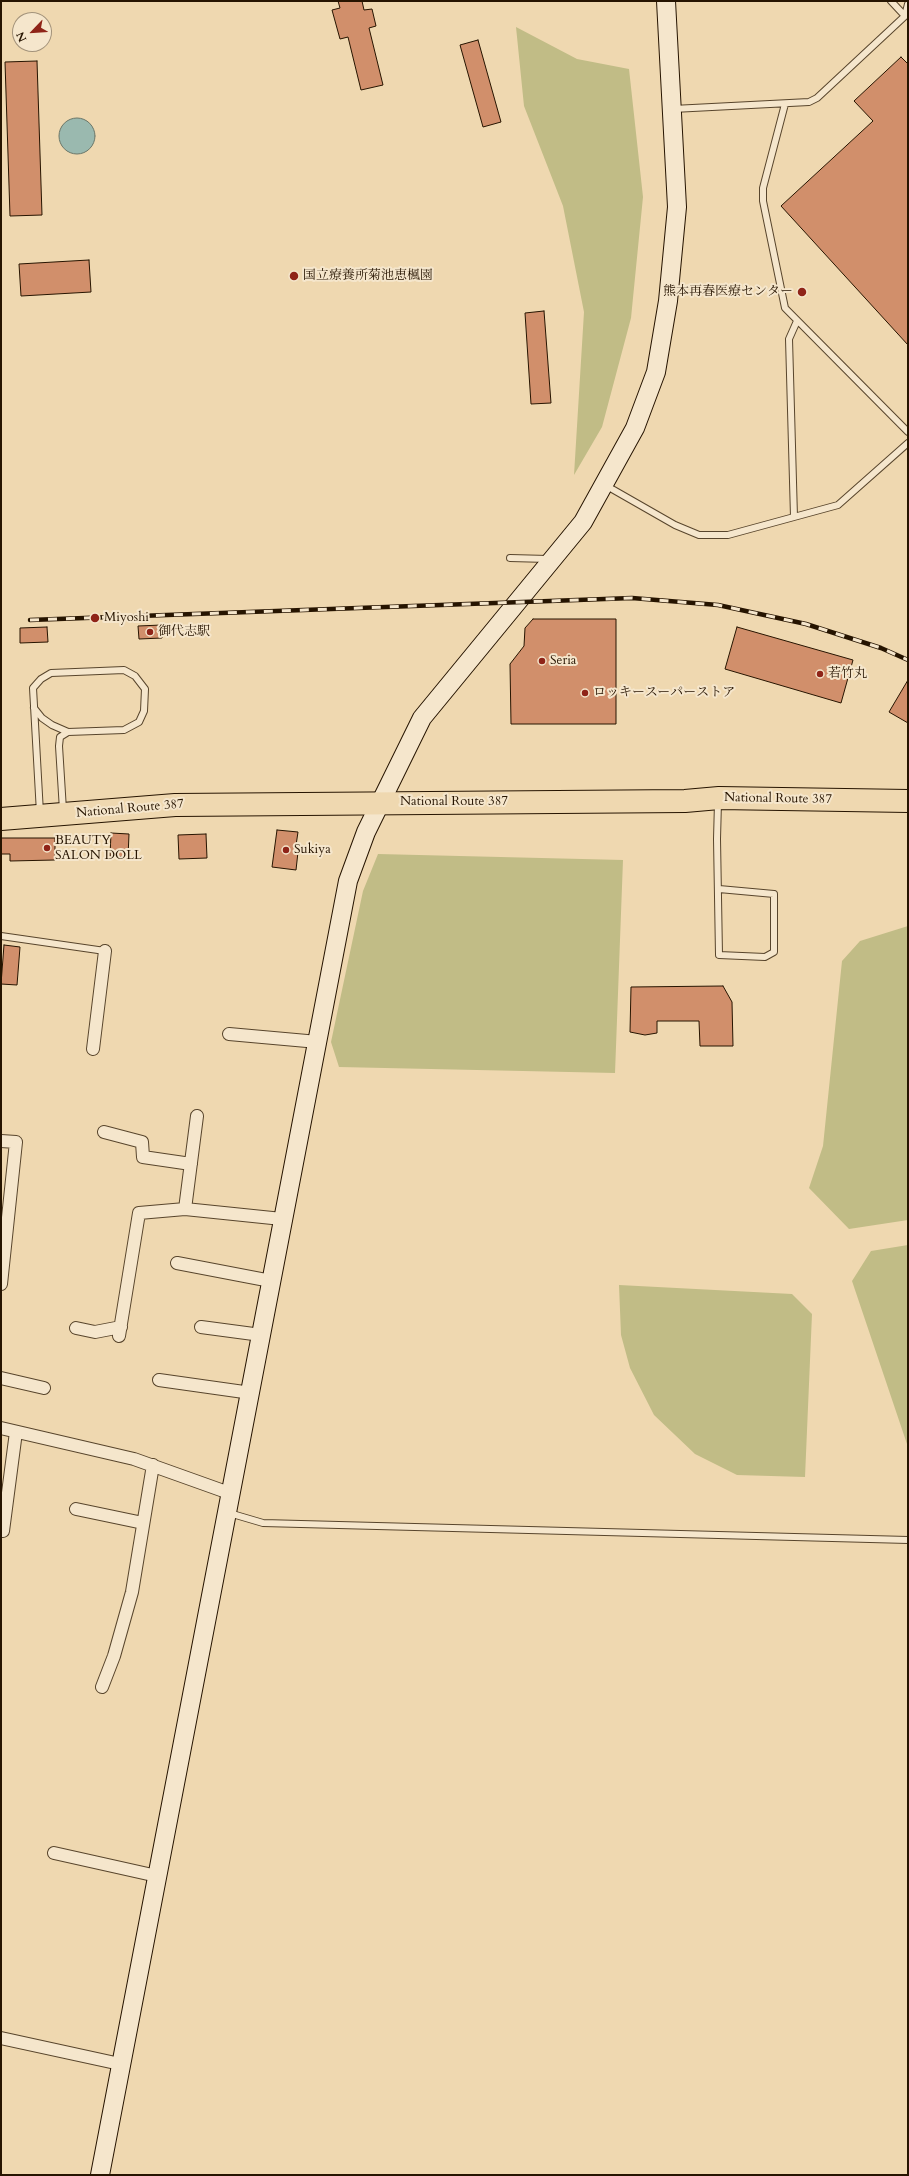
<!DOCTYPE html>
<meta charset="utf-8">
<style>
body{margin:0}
#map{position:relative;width:909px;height:2176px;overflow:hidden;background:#efd8b0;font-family:Cardo,serif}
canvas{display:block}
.frame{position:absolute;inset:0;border:2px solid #261400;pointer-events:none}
.north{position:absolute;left:12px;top:12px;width:40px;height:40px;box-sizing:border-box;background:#f5e6cc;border:1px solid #a2927a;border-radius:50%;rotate:245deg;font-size:11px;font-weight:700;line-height:16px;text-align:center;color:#261400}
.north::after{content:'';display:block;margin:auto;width:14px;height:18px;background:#8f2418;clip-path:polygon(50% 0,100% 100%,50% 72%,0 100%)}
</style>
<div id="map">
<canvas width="909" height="2176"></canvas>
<div class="frame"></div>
<div class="north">N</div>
</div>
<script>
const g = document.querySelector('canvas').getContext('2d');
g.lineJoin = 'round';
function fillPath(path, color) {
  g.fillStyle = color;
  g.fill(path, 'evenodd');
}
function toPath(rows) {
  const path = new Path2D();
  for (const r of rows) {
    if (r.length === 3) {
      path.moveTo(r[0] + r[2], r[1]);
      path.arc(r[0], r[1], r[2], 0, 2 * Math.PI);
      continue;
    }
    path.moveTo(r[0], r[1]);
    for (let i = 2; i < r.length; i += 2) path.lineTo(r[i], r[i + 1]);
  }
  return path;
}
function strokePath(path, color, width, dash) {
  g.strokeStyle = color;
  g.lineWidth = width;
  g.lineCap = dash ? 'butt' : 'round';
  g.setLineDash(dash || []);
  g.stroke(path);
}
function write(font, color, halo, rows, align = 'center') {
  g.font = font + ' Cardo,"Noto Serif JP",serif';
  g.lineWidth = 4;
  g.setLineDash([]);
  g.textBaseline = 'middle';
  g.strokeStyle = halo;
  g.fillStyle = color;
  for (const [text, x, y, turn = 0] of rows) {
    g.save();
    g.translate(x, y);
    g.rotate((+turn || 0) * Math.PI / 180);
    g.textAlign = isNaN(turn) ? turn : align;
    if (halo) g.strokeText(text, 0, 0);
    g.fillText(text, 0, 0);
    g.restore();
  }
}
fillPath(toPath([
 [516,27,577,59,629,69,643,197,631,318,602,427,574,475,584,312,563,206,524,106],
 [378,854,623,860,615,1073,339,1067,331,1042,363,891],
 [908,926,908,1220,849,1229,809,1188,823,1146,842,961,860,941],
 [908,1245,908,1447,852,1281,871,1251],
 [619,1285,792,1294,812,1314,805,1477,737,1475,695,1454,654,1415,630,1368,621,1335]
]), '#c1bc86');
const water = toPath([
 [77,136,18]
]);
fillPath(water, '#9ab9af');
strokePath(water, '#6c7769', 1);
const building = toPath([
 [338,1,362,1,364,10,372,9,376,26,369,28,383,85,361,90,348,37,340,39,332,10,340,8,338,1],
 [478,40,501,122,483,127,460,45,478,40],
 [901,57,908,64,908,345,781,206,873,121,854,101,901,57],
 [37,61,42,215,10,216,5,62,37,61],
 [89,260,91,292,21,296,19,264,89,260],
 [544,311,551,403,531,404,525,313,544,311],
 [533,619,616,619,616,724,511,724,510,664,524,646,525,628,533,619],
 [162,625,162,638,139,639,138,626,162,625],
 [47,627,48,642,20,643,20,628,47,627],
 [737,627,853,660,841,703,725,669,737,627],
 [908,680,908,723,889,712,908,680],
 [277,830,298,832,295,852,298,852,296,870,272,867,277,830],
 [111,833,129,834,128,857,110,856,111,833],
 [206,834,207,858,179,859,178,835,206,834],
 [1,838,55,838,55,860,10,861,10,854,1,854,1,838],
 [4,945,20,947,17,985,1,984,4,945],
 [723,986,732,1002,733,1046,700,1046,699,1021,657,1021,657,1033,645,1035,630,1032,631,987,723,986]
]);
fillPath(building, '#d18f6b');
strokePath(building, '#261400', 1);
const lane = toPath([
 [891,1,905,16],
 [785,104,763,188,763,201,785,308,908,432],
 [673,109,809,102,817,98,905,16,908,4],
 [605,485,675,525,699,535,728,535,838,505,908,443],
 [794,517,789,339,797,321],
 [510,558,548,559],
 [34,708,42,718,52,725,68,732],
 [718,802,717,839,719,955,765,957,774,952,774,894,719,889],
 [40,813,33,688,41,679,51,673,124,670,135,676,145,689,144,711,139,722,124,730,68,732,60,737,59,746,63,810],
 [1,936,105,951],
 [229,1513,263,1523,908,1540]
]);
const street = toPath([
 [229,1034,318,1042],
 [93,1049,105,951],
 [104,1132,142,1142,143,1157,191,1164],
 [1,1141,16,1142,1,1284],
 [185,1209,197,1116],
 [177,1263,271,1281],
 [201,1327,261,1335],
 [76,1328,95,1332,121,1327],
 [119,1336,139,1213,185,1209,282,1219],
 [1,1378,44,1388],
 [159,1380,251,1393],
 [1,1428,134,1459,232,1494],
 [76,1509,143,1523],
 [3,1531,16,1432],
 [102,1687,114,1656,132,1592,153,1465],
 [54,1853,157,1876],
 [1,2038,120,2064]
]);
const secondary = toPath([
 [100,2175,348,881,366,832,422,718,583,522,635,428,656,372,668,301,677,207,666,1]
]);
const highway = toPath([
 [1,819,175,805,685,801,719,798,908,801]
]);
strokePath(lane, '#58452c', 8);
strokePath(street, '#58452c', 14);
strokePath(secondary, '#261400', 20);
strokePath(highway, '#261400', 24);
strokePath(lane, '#f5e6cc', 6);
strokePath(street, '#f5e6cc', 12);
strokePath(secondary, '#f5e6cc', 18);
strokePath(highway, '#efd8b0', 22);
const rail = toPath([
 [30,620,632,598,718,605,806,624,881,648,908,660]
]);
strokePath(rail, '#261400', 4.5);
strokePath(rail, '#f5e6cc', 3, [9]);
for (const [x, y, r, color] of [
 [294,276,5,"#8f2418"],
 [802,292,5,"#8f2418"],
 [95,618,5,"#8f2418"],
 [150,632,4,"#8f2418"],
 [542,661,4,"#8f2418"],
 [820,674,4,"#8f2418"],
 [585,693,4,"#8f2418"],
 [47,848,4,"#8f2418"],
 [286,850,4,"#8f2418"]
]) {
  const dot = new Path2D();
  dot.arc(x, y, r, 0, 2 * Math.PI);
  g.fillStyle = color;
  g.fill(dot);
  strokePath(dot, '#f5e6cc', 1.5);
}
write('13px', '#261400', '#f5e6cc', [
 ["国立療養所菊池恵楓園",303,276],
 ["熊本再春医療センター",793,292,"right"],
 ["Miyoshi",104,618],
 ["御代志駅",158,632],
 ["Seria",550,661],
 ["若竹丸",828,674],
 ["ロッキースーパーストア",593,693],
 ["BEAUTY",55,841],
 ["SALON DOLL",55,856],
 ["Sukiya",294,850]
], 'left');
write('13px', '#261400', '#f5e6cc', [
 ["National Route 387",778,799,1],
 ["National Route 387",454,802],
 ["National Route 387",130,809,-5]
]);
</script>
